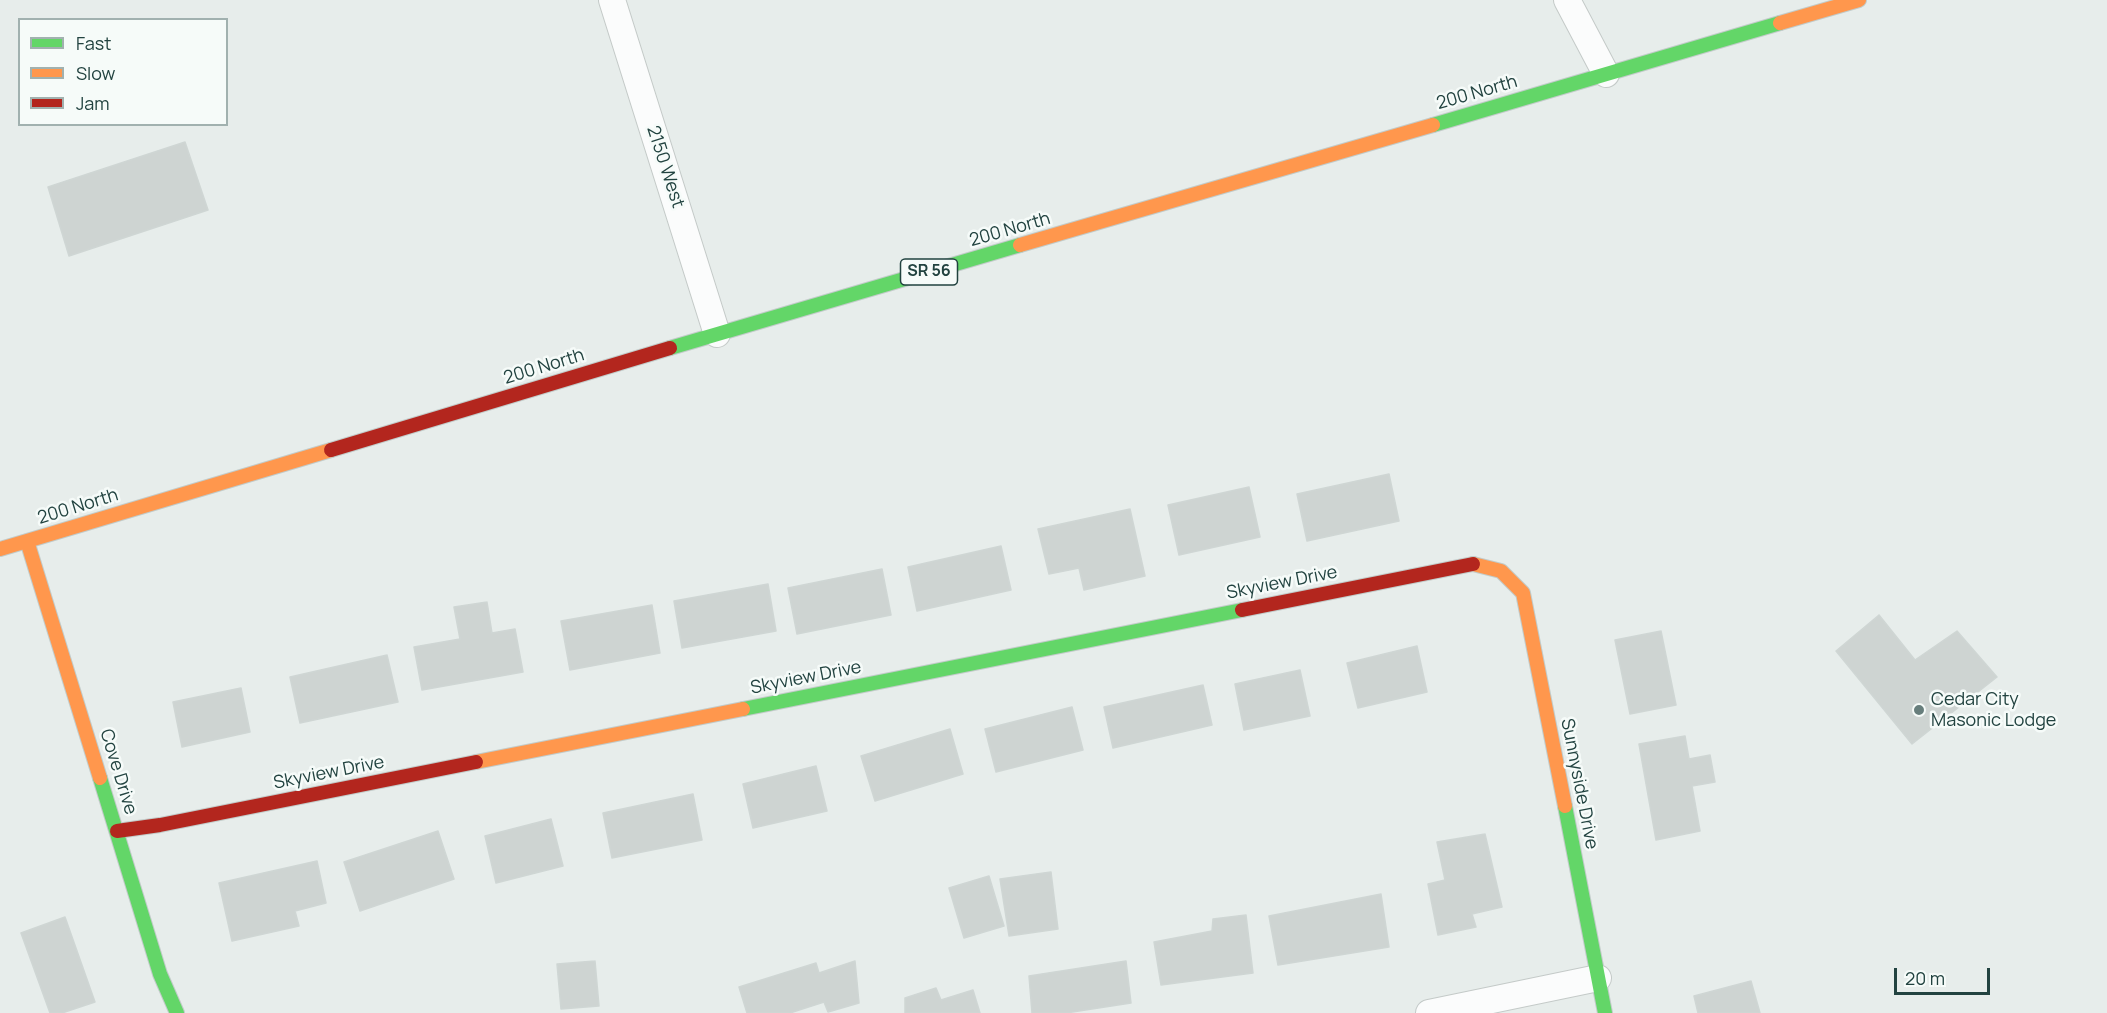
<!DOCTYPE html>
<style>
body{margin:0}
#map{position:relative;width:2107px;height:1013px;overflow:hidden;background:#e7edeb;font-family:Manrope,sans-serif}
canvas{display:block}
.legend{position:absolute;left:18px;top:18px;width:210px;height:108px;box-sizing:border-box;background:#f6fbf9;border:2px solid #a1b1af;margin:0;padding:8px 10px;list-style:none;font-size:18px;color:#224340}
.legend li{display:flex;align-items:center;gap:12px;height:30px}
.legend b{width:30px;border:2px solid #a1b1af}
.scale{position:absolute;left:1894px;top:968px;width:96px;height:27px;box-sizing:border-box;border:3px solid #224340;border-top:0;padding-left:8px;font-size:18px;line-height:21px;white-space:nowrap;color:#224340;-webkit-text-stroke:4px #f6fbf9;paint-order:stroke}
</style>
<div id="map">
<canvas width="2107" height="1013"></canvas>
<ul class="legend">
<li><b style="height:8px;background:#63d668"></b>Fast</li>
<li><b style="height:8px;background:#ff974d"></b>Slow</li>
<li><b style="height:8px;background:#b3261e"></b>Jam</li>
</ul>
<div class="scale">20 m</div>
</div>
<script>
const g = document.querySelector('canvas').getContext('2d');
g.lineJoin = 'round';
function fillPath(path, color) {
  g.fillStyle = color;
  g.fill(path, 'evenodd');
}
function toPath(rows) {
  const path = new Path2D();
  for (const r of rows) {
    path.moveTo(r[0], r[1]);
    for (let i = 2; i < r.length; i += 2) path.lineTo(r[i], r[i + 1]);
  }
  return path;
}
function strokePath(path, color, width, dash) {
  g.strokeStyle = color;
  g.lineWidth = width;
  g.lineCap = dash ? 'butt' : 'round';
  g.setLineDash(dash || []);
  g.stroke(path);
}
function write(font, color, halo, rows, align = 'center') {
  g.font = font + ' Manrope,sans-serif';
  g.lineWidth = 5;
  g.setLineDash([]);
  g.textBaseline = 'middle';
  g.strokeStyle = halo;
  g.fillStyle = color;
  for (const [text, x, y, turn = 0] of rows) {
    g.save();
    g.translate(x, y);
    g.rotate((+turn || 0) * Math.PI / 180);
    g.textAlign = isNaN(turn) ? turn : align;
    if (halo) g.strokeText(text, 0, 0);
    g.fillText(text, 0, 0);
    g.restore();
  }
}
const building = toPath([
 [185,142,208,210,69,256,48,187,185,142],
 [1389,474,1399,521,1307,541,1297,494,1389,474],
 [1249,487,1260,537,1179,555,1168,505,1249,487],
 [1130,509,1145,576,1084,590,1079,568,1049,574,1038,529,1130,509],
 [1001,546,1011,590,917,611,908,567,1001,546],
 [882,569,891,615,797,634,788,588,882,569],
 [768,584,776,631,682,648,674,601,768,584],
 [487,602,492,633,515,629,523,672,422,690,414,647,460,639,454,607,487,602],
 [652,605,660,653,570,670,561,621,652,605],
 [1879,615,1915,660,1957,631,1997,677,1912,744,1836,651,1879,615],
 [1661,631,1676,705,1630,714,1615,640,1661,631],
 [1417,646,1427,692,1358,708,1347,663,1417,646],
 [387,655,398,702,300,723,290,677,387,655],
 [1300,670,1310,716,1244,730,1235,684,1300,670],
 [1203,685,1212,725,1113,748,1104,707,1203,685],
 [241,688,250,732,182,747,173,702,241,688],
 [1072,707,1083,750,996,772,985,729,1072,707],
 [950,729,963,774,875,801,861,756,950,729],
 [1685,736,1689,759,1710,755,1715,782,1692,786,1700,831,1656,840,1639,744,1685,736],
 [816,766,827,811,753,828,743,784,816,766],
 [693,794,702,840,612,858,603,813,693,794],
 [551,819,563,866,496,883,485,836,551,819],
 [438,831,454,879,360,911,344,862,438,831],
 [1485,834,1502,907,1472,914,1476,927,1438,935,1428,884,1445,880,1437,842,1485,834],
 [317,861,326,903,295,911,299,926,232,941,219,883,317,861],
 [1051,872,1058,929,1009,936,1000,879,1051,872],
 [989,876,1004,926,964,938,949,888,989,876],
 [1381,894,1389,947,1278,965,1269,916,1381,894],
 [1246,915,1253,973,1161,985,1154,942,1212,931,1213,919,1246,915],
 [65,917,95,1002,62,1013,50,1013,21,933,65,917],
 [595,961,599,1006,561,1009,557,964,595,961],
 [855,961,859,1003,828,1012,824,1002,790,1013,747,1013,739,987,816,963,819,973,855,961],
 [1126,961,1131,1003,1066,1013,1032,1013,1029,976,1126,961],
 [1751,981,1760,1013,1698,1013,1694,996,1751,981],
 [936,988,941,1000,973,990,980,1013,905,1013,905,998,936,988]
]);
fillPath(building, '#ced4d2');
strokePath(building, '#cfd6d4', 1.5);
const street = toPath([
 [612,0,717,334],
 [1567,0,1606,74],
 [1429,1013,1598,978]
]);
const fast = toPath([
 [1433,125,1780,23],
 [670,348,1020,245],
 [743,709,1242,610],
 [100,778,160,974,177,1013],
 [1565,806,1605,1013]
]);
const slow = toPath([
 [1780,23,1859,0],
 [1020,245,1433,125],
 [27,541,100,778],
 [0,549,331,450],
 [1473,564,1501,571,1523,593,1565,806],
 [476,762,743,709]
]);
const jam = toPath([
 [331,450,670,348],
 [1242,610,1473,564],
 [117,831,160,825,476,762]
]);
strokePath(street, '#c4cac8', 28);
strokePath(fast, '#c2cbc9', 16);
strokePath(slow, '#c2cbc9', 16);
strokePath(jam, '#c2cbc9', 16);
strokePath(street, '#fbfcfc', 26);
strokePath(fast, '#63d668', 14);
strokePath(slow, '#ff974d', 14);
strokePath(jam, '#b3261e', 14);
for (const [x, y, r, color] of [
 [1919,710,6,"#677e7c"]
]) {
  const dot = new Path2D();
  dot.arc(x, y, r, 0, 2 * Math.PI);
  g.fillStyle = color;
  g.fill(dot);
  strokePath(dot, '#f6fbf9', 2);
}
for (const [x, y, w] of [
 [929,272,57]
]) {
  const box = new Path2D();
  box.roundRect(x - w / 2, y - 13, w, 26, 4.5);
  g.fillStyle = '#f6fbf9';
  g.fill(box);
  strokePath(box, '#224340', 1.5);
}
write('bold 16px', '#224340', null, [
 ["SR 56",929,272]
]);
write('18px', '#224340', '#f6fbf9', [
 ["200 North",1477,93,-16],
 ["2150 West",665,167,72],
 ["200 North",1010,230,-16],
 ["200 North",544,367,-17],
 ["200 North",78,507,-17],
 ["Skyview Drive",1282,583,-11],
 ["Skyview Drive",806,678,-11],
 ["Cove Drive",118,772,73],
 ["Skyview Drive",329,773,-11],
 ["Sunnyside Drive",1579,784,79]
]);
write('18px', '#224340', '#f6fbf9', [
 ["Cedar City",1931,700],
 ["Masonic Lodge",1931,721]
], 'left');
</script>
